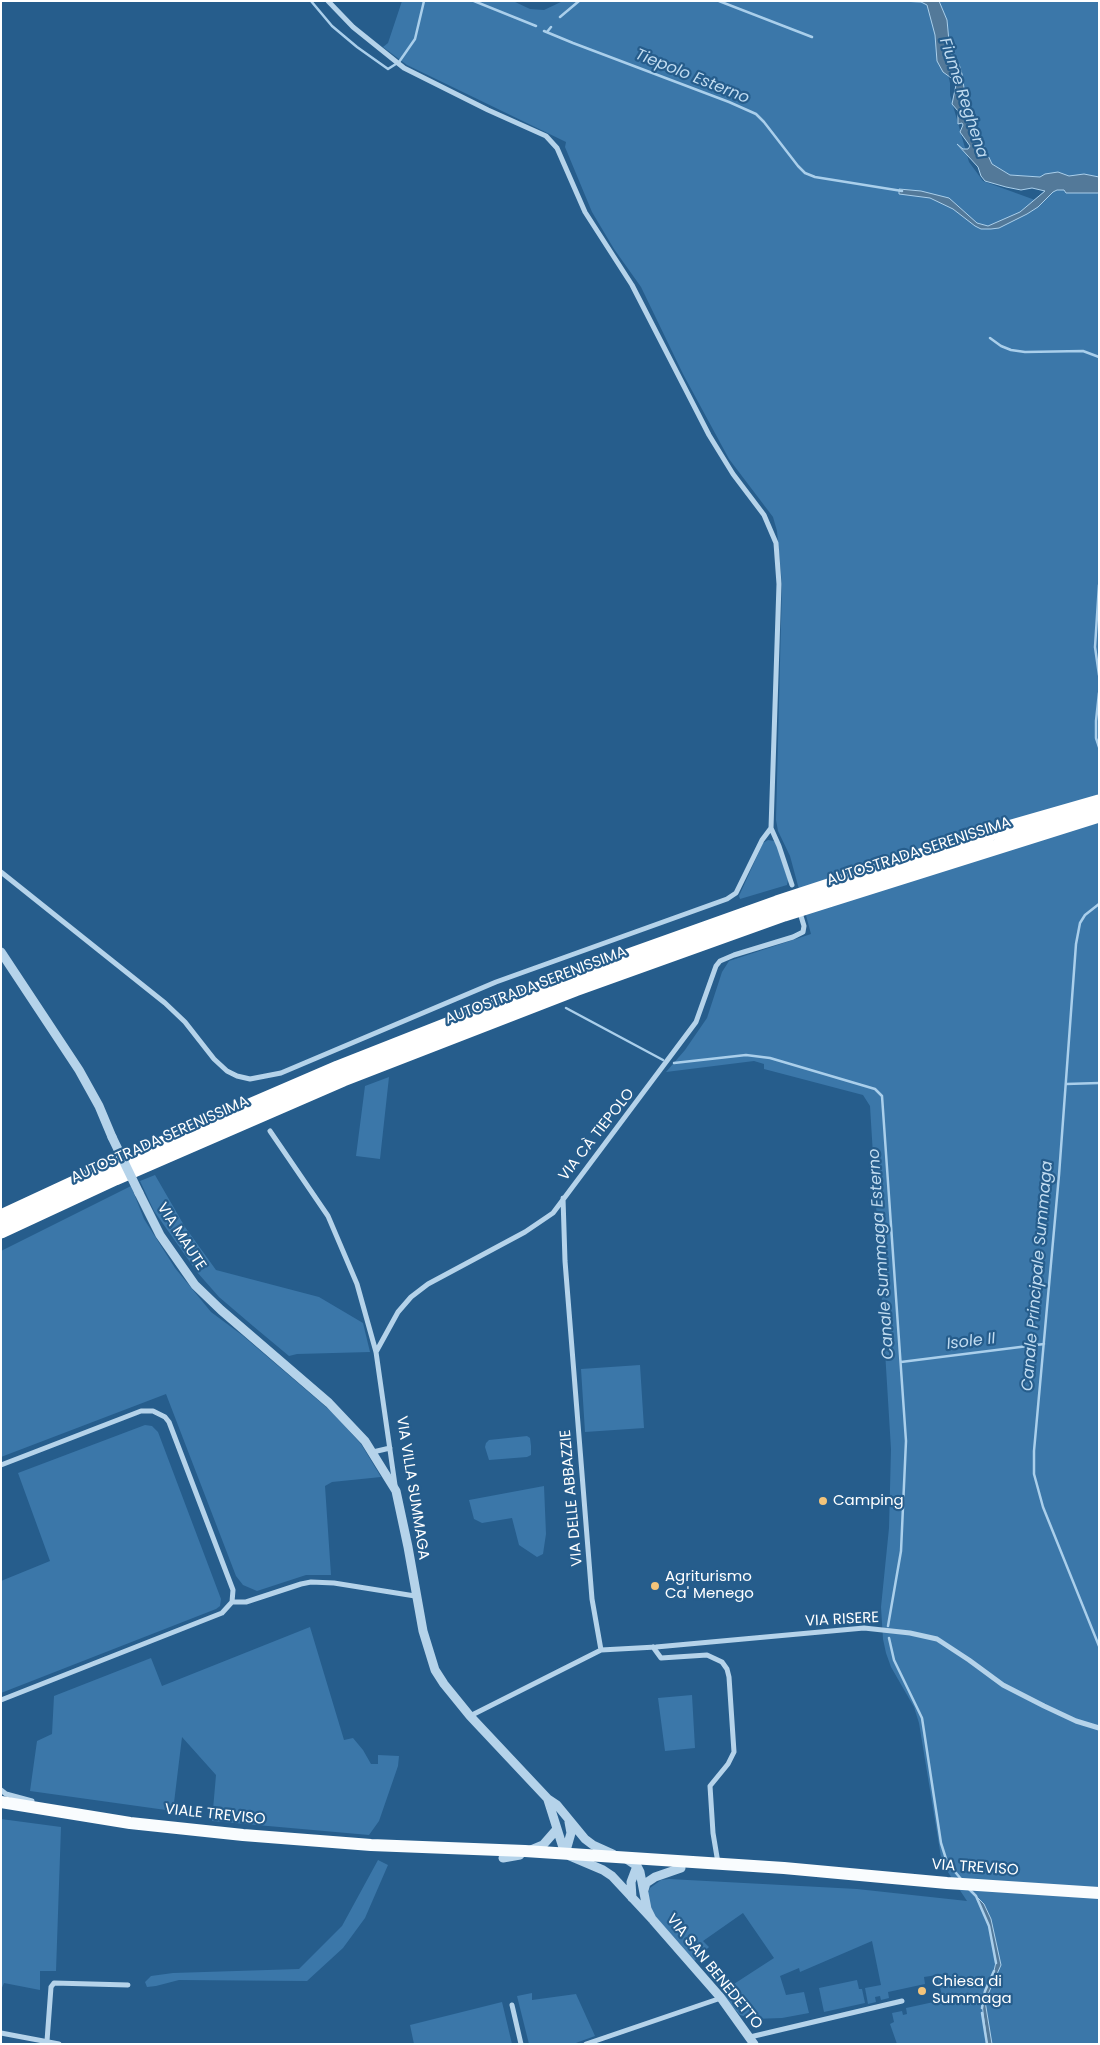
<!DOCTYPE html>
<meta charset="utf-8">
<style>
body{margin:0}
#map{position:relative;width:1100px;height:2045px;overflow:hidden;background:#265d8c;font-family:Poppins,sans-serif}
canvas{display:block}
.frame{position:absolute;inset:0;border:2px solid #fff;pointer-events:none}
</style>
<div id="map">
<canvas width="1100" height="2045"></canvas>
<div class="frame"></div>
</div>
<script>
const g = document.querySelector('canvas').getContext('2d');
g.lineJoin = 'round';
function fillPath(path, color) {
  g.fillStyle = color;
  g.fill(path, 'evenodd');
}
function toPath(rows) {
  const path = new Path2D();
  for (const r of rows) {
    path.moveTo(r[0], r[1]);
    for (let i = 2; i < r.length; i += 2) path.lineTo(r[i], r[i + 1]);
  }
  return path;
}
function strokePath(path, color, width, dash) {
  g.strokeStyle = color;
  g.lineWidth = width;
  g.lineCap = dash ? 'butt' : 'round';
  g.setLineDash(dash || []);
  g.stroke(path);
}
function write(font, color, halo, rows, align = 'center') {
  g.font = font + ' Poppins,sans-serif';
  g.lineWidth = 4.5;
  g.setLineDash([]);
  g.textBaseline = 'middle';
  g.strokeStyle = halo;
  g.fillStyle = color;
  for (const [text, x, y, turn = 0] of rows) {
    g.save();
    g.translate(x, y);
    g.rotate((+turn || 0) * Math.PI / 180);
    g.textAlign = isNaN(turn) ? turn : align;
    if (halo) g.strokeText(text, 0, 0);
    g.fillText(text, 0, 0);
    g.restore();
  }
}
fillPath(toPath([
 [402,1,513,1,530,9,544,10,563,1,931,1,950,83,950,95,969,162,983,181,1035,200,1061,174,1050,173,1040,177,1010,175,992,164,979,136,965,95,962,74,959,64,950,52,947,20,939,1,1099,1,1099,2044,897,2044,890,2024,894,2022,892,2013,902,2011,903,2015,907,2014,906,2008,943,2000,937,1975,924,1977,925,1984,888,1992,889,1998,881,2000,880,1996,875,1997,876,2002,868,2004,865,1988,881,1985,872,1941,800,1972,799,1968,780,1976,786,1995,804,1992,809,2013,782,2018,753,2019,740,2015,720,1993,774,1958,743,1913,703,1941,709,1947,694,1961,650,1911,647,1895,650,1888,661,1880,669,1879,857,1889,967,1901,942,1863,919,1723,914,1707,891,1667,886,1653,883,1639,881,1607,889,1528,891,1449,870,1106,863,1095,764,1069,764,1064,754,1061,666,1072,685,1050,707,1018,722,972,729,961,811,934,790,856,778,831,776,820,782,584,777,531,773,517,729,459,683,374,641,287,614,249,592,212,565,147,566,142,407,65,383,47,388,43],
 [768,840,774,841,777,845,788,880,787,885,740,899,739,896,763,843],
 [389,1077,380,1159,356,1156,365,1086],
 [155,1175,185,1227,216,1270,319,1297,363,1323,370,1352,297,1354,289,1356,253,1326,219,1297,197,1272,154,1211,140,1181],
 [131,1186,144,1219,175,1268,211,1312,242,1335,333,1413,361,1444,381,1477,332,1482,325,1486,331,1575,306,1575,257,1591,243,1585,236,1576,166,1394,1,1457,1,1251],
 [640,1365,644,1428,585,1432,581,1369],
 [145,1425,152,1426,158,1432,221,1599,220,1606,216,1609,1,1693,1,1581,50,1561,18,1473],
 [527,1436,530,1438,531,1446,531,1455,527,1457,489,1460,485,1447,486,1443,489,1440],
 [544,1486,546,1534,543,1554,537,1557,519,1545,512,1518,482,1523,474,1519,469,1500],
 [310,1627,344,1740,353,1738,363,1750,371,1764,378,1764,378,1755,399,1756,398,1766,379,1821,369,1835,212,1821,216,1775,182,1737,173,1811,30,1791,37,1741,52,1734,54,1696,151,1658,162,1686],
 [692,1695,695,1748,665,1751,658,1698],
 [1,1819,61,1827,56,1971,40,1971,40,1990,4,1983,1,1990],
 [378,1860,388,1865,365,1918,343,1948,307,1981,179,1980,156,1986,147,1987,145,1982,151,1976,173,1973,299,1969,342,1926],
 [857,1980,859,1989,862,1989,865,2003,824,2012,819,1988],
 [532,1993,532,2000,576,1994,595,2036,573,2044,529,2044,517,1996],
 [502,2002,512,2044,414,2044,410,2025]
]), '#3b77a9');
const water = toPath([
 [900,1,939,1,947,20,950,52,959,64,962,74,965,95,979,136,992,164,1010,175,1040,177,1045,174,1058,172,1069,176,1084,174,1099,177,1099,193,1066,193,1064,190,1057,190,1053,192,1038,207,1027,214,999,228,991,229,981,229,975,226,953,209,930,198,899,194,899,189,921,191,949,198,977,223,988,226,1020,212,1045,191,1032,188,1021,190,1006,187,985,181,981,176,978,167,957,144,963,149,968,149,970,146,960,132,963,125,962,123,958,124,958,111,952,104,956,85,954,80,943,72,937,61,935,35,927,5,921,2,900,1],
 [976,1896,984,1904,991,1919,1001,1965,985,2001,992,2044,987,2044,982,2004,985,1991,993,1975,996,1962,989,1926,976,1896]
]);
fillPath(water, '#537999');
strokePath(water, '#aacfeb', 1);
strokePath(toPath([
 [311,1,332,26,357,47,388,69,399,62,415,39,424,1],
 [474,1,536,26],
 [719,1,812,37],
 [560,17,579,1],
 [544,31,573,43,729,102,756,114,764,122,798,166,805,173,815,177,902,191],
 [547,32,551,27],
 [990,338,1001,346,1011,350,1025,352,1083,351,1099,357],
 [1099,585,1095,647,1099,675],
 [1099,693,1096,721,1096,738,1099,747],
 [1099,904,1085,915,1080,923,1076,944,1059,1175,1034,1451,1034,1474,1043,1507,1099,1646],
 [566,1008,663,1060],
 [674,1063,746,1055,770,1058,875,1089,882,1096,906,1441,901,1551,888,1626],
 [1066,1084,1099,1083],
 [901,1362,1044,1344],
 [889,1638,894,1660,922,1718,941,1843,947,1862,961,1879],
 [969,1889,976,1896,989,1926,996,1963],
 [982,2008,985,1991,994,1971],
 [982,2013,987,2044]
]), '#aacfeb', 2.5);
strokePath(toPath([
 [328,1,353,27,404,68,488,110,546,136,557,148,585,212,632,285,709,435,733,474,764,515,776,543,779,584,771,828,779,846,792,885],
 [1,872,165,1003,185,1022,214,1059,227,1071,237,1076,250,1079,281,1073,496,982,727,899,736,893,762,840,771,828],
 [270,1131,328,1216,357,1284,376,1352,395,1485],
 [376,1352,398,1312,411,1297,428,1284,525,1232,553,1213,696,1022,716,966,720,961,734,955,793,937,803,932,804,926,801,916],
 [373,1452,390,1448],
 [1,1465,141,1411,153,1411,165,1417,169,1422,233,1590,232,1602],
 [653,1647,661,1658,707,1655,722,1662,727,1669,729,1677,734,1752,728,1764,710,1786,713,1833,718,1863],
 [601,1650,656,1647,864,1628,910,1633,937,1639,969,1660,1003,1685,1044,1706,1076,1721,1099,1728],
 [1,1700,222,1613,232,1602,246,1602,301,1584,311,1582,334,1583,415,1596],
 [470,1716,601,1650,592,1599,565,1261,563,1198],
 [1,1790,6,1794,32,1801],
 [512,2005,521,2044],
 [1,2033,59,2044],
 [750,2037,902,2001],
 [47,2041,51,1987,54,1983,128,1985],
 [586,2044,721,1998]
]), '#b5d3ea', 5);
strokePath(toPath([
 [1,952,79,1070,99,1106,112,1137],
 [139,1193,160,1235,195,1285,221,1310,329,1403,365,1441,396,1491,408,1547,423,1631,435,1670,444,1684,470,1716,548,1799,557,1805,585,1839,593,1845,613,1854],
 [548,1800,565,1854],
 [531,1850,543,1845,557,1829],
 [565,1854,571,1833,569,1822],
 [570,1856,603,1870,612,1876,652,1919,721,1998,754,2044],
 [503,1858,520,1855],
 [625,1858,637,1866,640,1872,647,1909,652,1919],
 [644,1890,646,1883,655,1877,681,1868],
 [632,1898,631,1882,637,1866]
]), '#b5d3ea', 9);
strokePath(toPath([
 [1,1802,130,1823,243,1835,371,1845,525,1851,784,1868,947,1883,1099,1893]
]), '#f9fcfe', 12);
strokePath(toPath([
 [1,1217,113,1165,338,1068,564,979,777,903,991,833,1099,802],
 [1,1231,115,1178,343,1079,575,989,784,914,1099,815]
]), '#fff', 15);
strokePath(toPath([
 [112,1137,139,1193]
]), '#b5d3ea', 9);
for (const [x, y, r, color] of [
 [823,1501,5,"#f3c47a"],
 [655,1586,5,"#f3c47a"],
 [922,1991,5,"#f3c47a"]
]) {
  const dot = new Path2D();
  dot.arc(x, y, r, 0, 2 * Math.PI);
  g.fillStyle = color;
  g.fill(dot);
  strokePath(dot, '#265d8c', 2);
}
write('15px', '#fff', '#265d8c', [
 ["AUTOSTRADA SERENISSIMA",919,852,-18],
 ["AUTOSTRADA SERENISSIMA",536,986,-21],
 ["VIA CÀ TIEPOLO",597,1135,-52],
 ["AUTOSTRADA SERENISSIMA",160,1140,-24],
 ["VIA MAUTE",181,1237,57],
 ["VIA VILLA SUMMAGA",412,1488,81],
 ["VIA DELLE ABBAZZIE",572,1498,-95],
 ["VIA RISERE",842,1620,-3],
 ["VIALE TREVISO",215,1815,6],
 ["VIA TREVISO",975,1868,4],
 ["VIA SAN BENEDETTO",714,1972,51]
]);
write('15px', '#fff', '#265d8c', [
 ["Camping",833,1501],
 ["Agriturismo",665,1577],
 ["Ca' Menego",665,1594],
 ["Chiesa di",932,1982],
 ["Summaga",932,1999]
], 'left');
write('italic 16px', '#c1dcf1', '#265d8c', [
 ["Tiepolo Esterno",692,77,22],
 ["Fiume Reghena",963,98,72],
 ["Canale Summaga Esterno",882,1254,-94],
 ["Canale Principale Summaga",1038,1276,-85],
 ["Isole II",971,1342,-7]
]);
</script>
